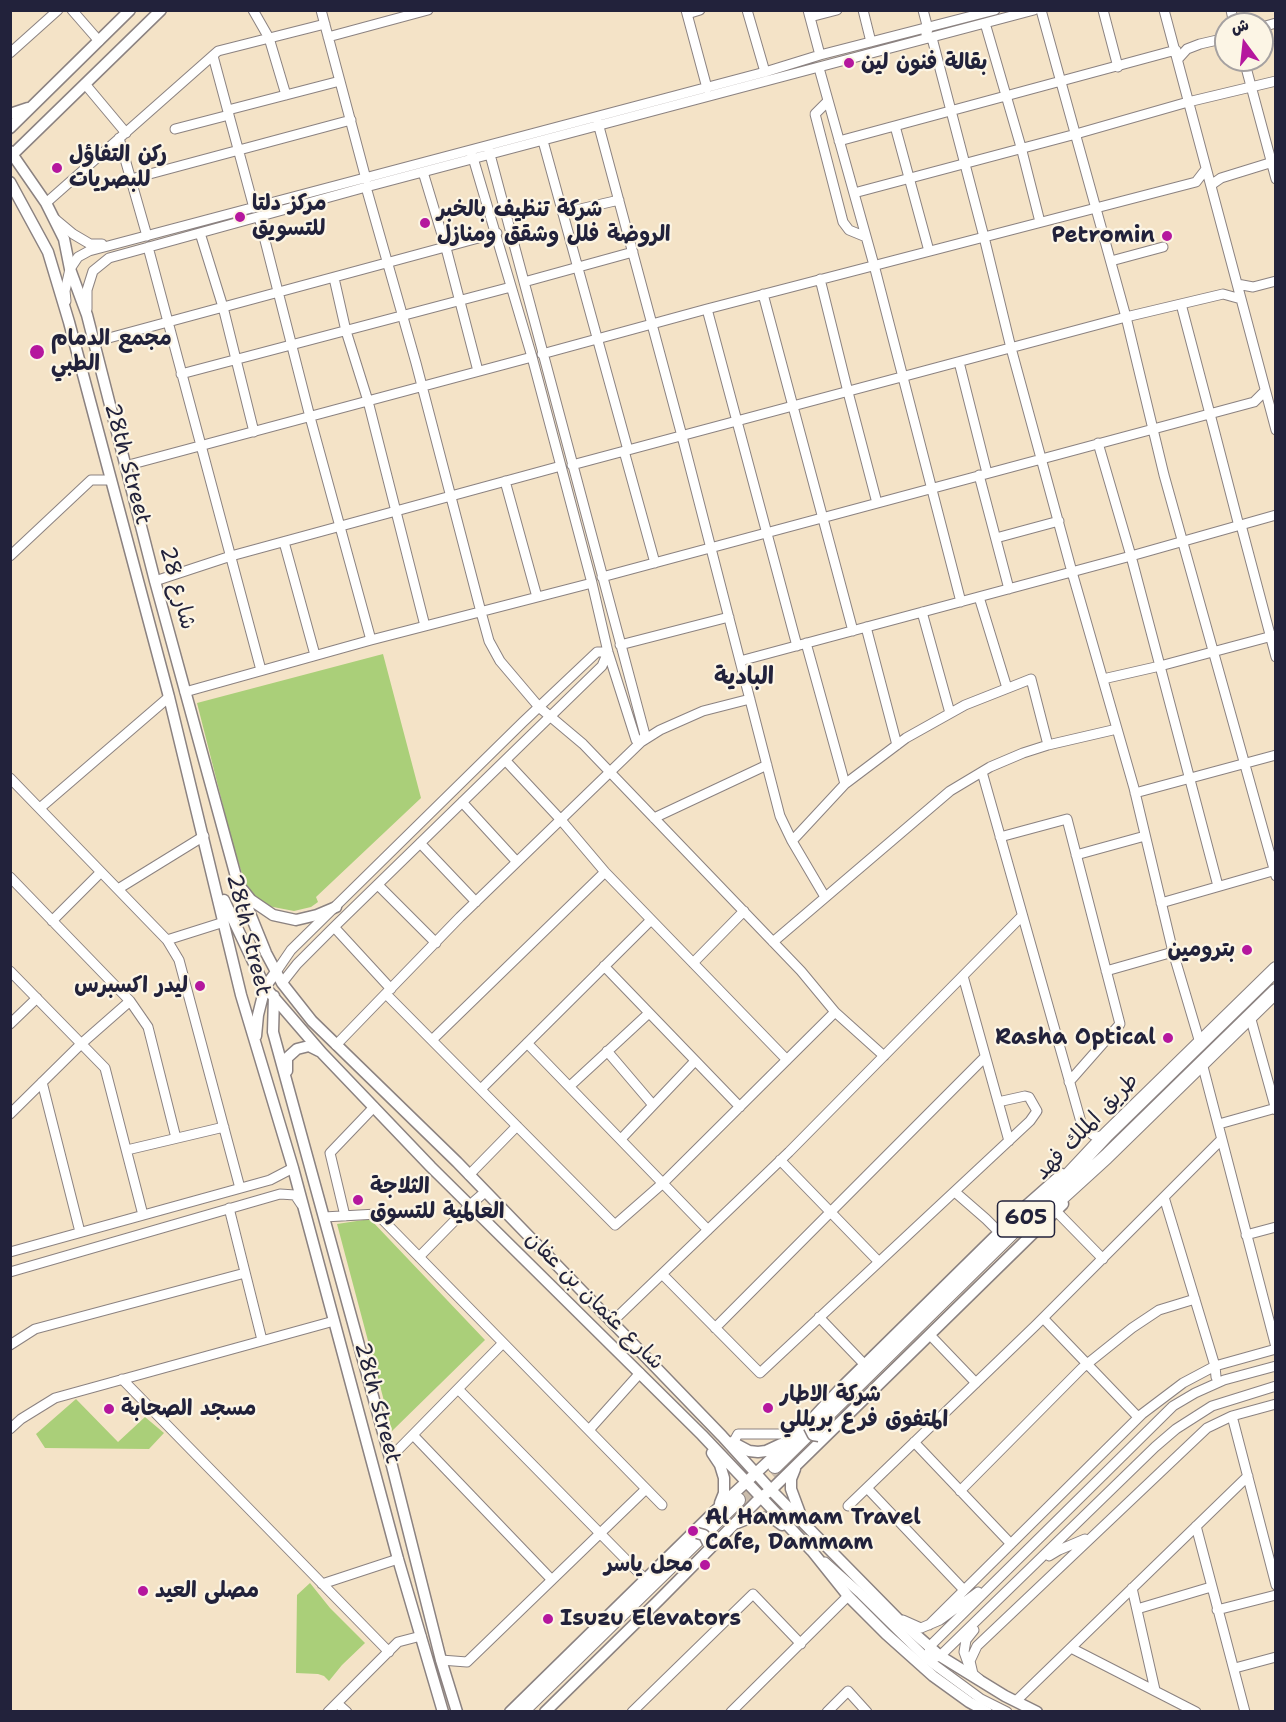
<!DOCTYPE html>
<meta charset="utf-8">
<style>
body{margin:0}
#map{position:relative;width:1286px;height:1722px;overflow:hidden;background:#f4e3c7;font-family:"Shantell Sans","Playpen Sans Arabic",sans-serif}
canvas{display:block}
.frame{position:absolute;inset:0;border:12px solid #22223b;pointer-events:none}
.north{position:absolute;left:1214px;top:12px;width:60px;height:60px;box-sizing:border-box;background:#fcf5e5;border:2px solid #a5a1a1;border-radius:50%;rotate:345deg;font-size:16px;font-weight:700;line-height:24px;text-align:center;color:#22223b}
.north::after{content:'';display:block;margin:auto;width:21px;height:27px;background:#b5179e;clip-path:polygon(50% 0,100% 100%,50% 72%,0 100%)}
</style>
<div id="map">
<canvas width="1286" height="1722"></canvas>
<div class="frame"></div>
<div class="north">ش</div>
</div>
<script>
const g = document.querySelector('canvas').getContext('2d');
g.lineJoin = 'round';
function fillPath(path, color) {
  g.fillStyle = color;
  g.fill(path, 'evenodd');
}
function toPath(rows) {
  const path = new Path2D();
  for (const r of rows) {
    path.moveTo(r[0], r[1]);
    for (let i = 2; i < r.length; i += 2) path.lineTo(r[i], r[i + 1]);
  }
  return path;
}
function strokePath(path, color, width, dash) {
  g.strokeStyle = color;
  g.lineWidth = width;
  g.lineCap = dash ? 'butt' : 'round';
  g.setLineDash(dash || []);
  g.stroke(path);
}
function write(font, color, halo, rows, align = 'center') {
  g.font = font + ' "Shantell Sans","Playpen Sans Arabic",sans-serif';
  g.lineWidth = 4.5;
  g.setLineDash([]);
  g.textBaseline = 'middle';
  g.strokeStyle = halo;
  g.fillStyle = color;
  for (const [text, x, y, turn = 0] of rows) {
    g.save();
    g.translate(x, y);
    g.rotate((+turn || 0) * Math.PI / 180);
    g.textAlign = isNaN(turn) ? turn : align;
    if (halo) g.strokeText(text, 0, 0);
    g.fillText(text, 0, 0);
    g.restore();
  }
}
fillPath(toPath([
 [383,654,421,798,316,897,318,902,311,907,294,911,268,906,247,890,232,841,197,703],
 [370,1219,485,1340,392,1431,337,1224],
 [76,1399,118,1442,145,1417,164,1433,149,1449,45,1448,36,1434],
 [310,1583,330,1608,365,1643,342,1665,329,1681,324,1676,318,1674,296,1673,297,1595]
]), '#aacf79');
strokePath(toPath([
 [742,1504,779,1471]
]), '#cabcab', 14, [14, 7]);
const minor = toPath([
 [72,10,99,41],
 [253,10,269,38,286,95],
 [321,10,366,179],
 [686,10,707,88],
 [747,10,765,72],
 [808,10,820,55],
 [863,10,871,42],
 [923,10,928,29,926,34],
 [1041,10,1126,317,1164,475,1276,876],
 [1103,10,1118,67],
 [1164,10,1276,430],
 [1231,10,1234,24],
 [687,14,700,10],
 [810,17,837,10],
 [985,23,1021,147,1040,222],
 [1262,27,1276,23],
 [328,37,428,10],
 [932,38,984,237,1011,348,1072,572,1134,788,1173,952,1200,1043],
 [10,53,58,10],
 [213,56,254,208],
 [1178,59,1187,49,1200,44,1226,38],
 [1244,60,1276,179],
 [819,68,874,265,961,602],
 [85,84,126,133],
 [828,101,815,114,843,222,849,230,866,237],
 [228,110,340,81],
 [598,123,682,436,780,816,792,841,825,897],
 [895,126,929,251],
 [175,129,229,115],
 [119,138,147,236],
 [543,141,628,450],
 [839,141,1176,50],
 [471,151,532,357,592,583,608,652,636,740,641,742,645,735,488,147],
 [423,172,446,248,478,371],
 [131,179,351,120],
 [1211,185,1221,178,1276,161],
 [366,187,416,363,481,612,489,641,500,661,539,707,583,744,801,971,835,1012,884,1056],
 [854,193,1076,134,1188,102,1276,81],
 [46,203,218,51,325,24],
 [563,213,619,200],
 [259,217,310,417,371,640],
 [55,219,73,234,90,244,102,244],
 [200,233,223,307,254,432],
 [148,247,261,670],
 [1111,261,1163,247],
 [334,278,346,331,368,401,425,626],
 [820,279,848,392,877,503],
 [524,282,633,252],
 [1237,284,1253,287,1276,281],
 [763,294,853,631],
 [66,301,65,291,70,269,78,257,89,251,765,72,820,55,995,10],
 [1181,304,1210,414],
 [87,309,87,290,93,271,109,258,366,187,1034,10],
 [707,309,797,646],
 [94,342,497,233],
 [542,354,707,309,1196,182,1206,169],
 [959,362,987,473],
 [181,374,511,287],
 [1210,414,1239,526],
 [1098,443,1131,556,1218,886],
 [624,451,655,563],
 [572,465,1126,317,1223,294,1241,299],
 [125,466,532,357],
 [979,475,1009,589],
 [505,481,537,597],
 [1241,525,1276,657],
 [996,538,1059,521],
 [284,542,315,655],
 [10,556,91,480,110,480],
 [602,577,1254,402,1265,391],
 [155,581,231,556,561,466],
 [979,597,1007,688],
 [922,612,950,713],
 [866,627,897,745],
 [806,643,845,784],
 [620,645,729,617],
 [740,661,1131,556,1276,515],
 [1103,679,1160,666,1276,635],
 [185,692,371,640,592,583],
 [506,761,561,820,605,872,787,1060],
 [982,772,1081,1122,1083,1127,1093,1135,1097,1137,1107,1134],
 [10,778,167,940,179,960,240,1188],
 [1135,793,1276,755],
 [462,802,517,862],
 [40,808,169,697],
 [654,818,767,765],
 [1000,837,1067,819,1120,1024,1069,1082],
 [792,841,845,784,906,738,965,705,1031,679,1048,745],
 [420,843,476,902],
 [1076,855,1145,836],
 [10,877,130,1001,148,1027,176,1138],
 [378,885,436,943],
 [118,889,204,836],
 [1161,903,1276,870],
 [52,921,101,872],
 [334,927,391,989],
 [167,940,224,922],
 [773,942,950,791,990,767,1023,753,1048,745,1117,729],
 [693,963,744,911],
 [604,966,740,1107],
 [10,971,105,1068,143,1215],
 [1106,971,1173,952],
 [276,972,291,950,523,722,597,652,608,652,602,666,334,927,297,964,282,983],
 [963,976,1009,1141],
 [386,994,615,1225,663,1183,835,1012],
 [1250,1016,1276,1110],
 [10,1024,37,998],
 [432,1040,605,872],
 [527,1043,708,1230],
 [336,1045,460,917,641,742,660,730,703,711,750,699],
 [607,1051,653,1105],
 [1202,1063,1276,1347],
 [42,1082,80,1232],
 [570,1086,649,1013],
 [481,1089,651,920],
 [10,1114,81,1044,130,1001],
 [1219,1124,1276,1108],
 [621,1139,695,1061],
 [127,1150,224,1127],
 [780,1160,879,1262],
 [469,1175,517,1126],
 [955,1192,986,1219,999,1232],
 [1164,1197,1215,1366,1216,1377],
 [229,1208,262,1340],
 [1056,1211,1103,1259],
 [345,1216,330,1153,374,1107],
 [324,1217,377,1214,662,1505],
 [1246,1235,1276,1227],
 [10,1252,270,1180,293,1168],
 [419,1257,470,1205,485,1192],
 [10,1272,280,1194,295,1195,301,1204],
 [662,1274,760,1373,1030,1121,1037,1111,1029,1097,1025,1096,998,1102],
 [819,1317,865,1365],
 [1043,1318,1138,1417],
 [612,1322,789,1152,1022,916],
 [715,1328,985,1057],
 [930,1335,976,1383],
 [10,1345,35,1329,245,1273],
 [122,1379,389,1652],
 [458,1389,645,1579],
 [1232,1416,1276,1585],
 [10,1429,21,1419,55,1398,334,1321],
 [589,1430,640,1373],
 [413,1435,552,1580],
 [914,1442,1011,1544],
 [733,1443,738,1434,782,1434,789,1438],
 [390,1458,503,1343],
 [867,1488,964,1590],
 [960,1491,1082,1368,1132,1328,1159,1310,1195,1299],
 [848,1506,1036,1325,1221,1140],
 [1196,1526,1245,1712],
 [1049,1556,1059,1550,1085,1539],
 [825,1562,861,1594,928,1660,940,1656,1155,1447,1176,1429,1212,1406,1276,1386],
 [322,1584,398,1559],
 [1132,1588,1155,1690],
 [1137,1609,1211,1587],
 [1217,1610,1276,1595],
 [903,1620,921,1628,940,1620,978,1592],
 [929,1625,1142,1414,1183,1383,1215,1366,1276,1349],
 [1071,1648,1196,1712],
 [441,1660,467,1662,646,1489],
 [969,1666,964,1652,966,1640,974,1630],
 [1235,1668,1276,1657],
 [979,1679,973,1674,970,1661,977,1646,1207,1428,1232,1416,1276,1404],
 [1016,1701,1248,1476],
 [337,1703,347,1712],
 [328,1712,398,1642,421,1636],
 [632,1712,753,1594,801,1644],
 [731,1712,848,1596],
 [827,1712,848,1691,867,1712],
 [1007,1712,981,1699,928,1660,930,1646,1173,1406,1195,1393,1224,1380,1276,1366]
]);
const major = toPath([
 [10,114,28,108],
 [10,128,130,10],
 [10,151,46,203,64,239,70,269,87,315,155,581,238,884,266,953,282,983,312,1021,457,1162,612,1322,722,1436,771,1490,898,1619,940,1656,1005,1696,1037,1712],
 [10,157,161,10],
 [10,182,48,252,69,322,169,697,241,995,293,1168,398,1559,443,1712],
 [243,890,251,900,273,915,296,920,317,915,336,907],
 [224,900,265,987,322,1053,431,1167,702,1435,812,1551,848,1596,886,1634,933,1676,969,1702,987,1712],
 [274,996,273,1032,390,1458,441,1660,457,1712],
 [256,1036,258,1015,265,987,276,972],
 [287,1071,287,1058,297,1049,309,1046,319,1051],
 [732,1442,749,1451,758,1452,766,1451,781,1444],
 [712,1453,720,1465,724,1478,724,1493,720,1503],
 [795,1469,791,1479,791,1489,801,1516],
 [737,1523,747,1519,760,1517,775,1520,782,1525],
 [510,1712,715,1511,799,1433,842,1387,1028,1204,1062,1174],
 [545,1712,659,1600,760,1498,771,1490,1063,1204]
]);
const highway = toPath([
 [1050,1208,1106,1157,1276,991],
 [775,1466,1047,1198,1107,1134,1276,969],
 [521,1712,738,1500]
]);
strokePath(minor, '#8b8281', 11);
strokePath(major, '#8b8281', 13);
strokePath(highway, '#8b8281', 16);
strokePath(minor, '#fff', 9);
strokePath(major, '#fff', 10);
strokePath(highway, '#fff', 14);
const majorBridge = toPath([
 [809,1427,813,1435,819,1436],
 [697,1533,704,1535,708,1543]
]);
strokePath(majorBridge, '#8b8281', 13, []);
strokePath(majorBridge, '#fff', 10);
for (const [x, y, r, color] of [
 [849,63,6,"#b5179e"],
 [57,168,6,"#b5179e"],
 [240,217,6,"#b5179e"],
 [425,223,6,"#b5179e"],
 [1167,236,6,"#b5179e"],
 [37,352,8,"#b5179e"],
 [1247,950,6,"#b5179e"],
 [200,986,6,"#b5179e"],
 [1168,1038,6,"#b5179e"],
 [358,1200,6,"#b5179e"],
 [768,1408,6,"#b5179e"],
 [109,1409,6,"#b5179e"],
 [693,1531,6,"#b5179e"],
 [705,1565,6,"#b5179e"],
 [143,1591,6,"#b5179e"],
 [548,1619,6,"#b5179e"]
]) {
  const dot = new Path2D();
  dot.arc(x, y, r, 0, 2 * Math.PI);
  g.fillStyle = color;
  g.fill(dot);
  strokePath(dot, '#fcf5e5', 2);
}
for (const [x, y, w] of [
 [1026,1219,57]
]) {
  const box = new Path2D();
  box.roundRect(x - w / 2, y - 18, w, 36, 4.5);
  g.fillStyle = '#fcf5e5';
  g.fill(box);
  strokePath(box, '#22223b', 1.5);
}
write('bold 21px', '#22223b', null, [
 ["605",1026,1219]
]);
write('bold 22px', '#22223b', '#fcf5e5', [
 ["بقالة فنون لين",861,63],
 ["ركن التفاؤل",69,155],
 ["للبصريات",69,180],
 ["مركز دلتا",252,204],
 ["للتسويق",252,229],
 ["شركة تنظيف بالخبر",437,210],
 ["الروضة فلل وشقق ومنازل",437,235],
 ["Petromin",1155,236,"right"],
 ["مجمع الدمام",51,339],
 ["الطبي",51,364],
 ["بترومين",1235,950,"right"],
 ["ليدر اكسبرس",188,986,"right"],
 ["Rasha Optical",1156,1038,"right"],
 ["الثلاجة",370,1187],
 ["العالمية للتسوق",370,1212],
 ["شركة الاطار",780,1395],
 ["المتفوق فرع بريللي",780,1420],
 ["مسجد الصحابة",121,1409],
 ["Al Hammam Travel",705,1518],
 ["Cafe, Dammam",705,1543],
 ["محل ياسر",693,1565,"right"],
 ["مصلى العيد",155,1591],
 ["Isuzu Elevators",560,1619]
], 'left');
write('22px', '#22223b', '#fcf5e5', [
 ["28th Street",127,464,75],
 ["شارع 28",177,588,75],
 ["28th Street",248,935,76],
 ["طريق الملك فهد",1087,1127,-46],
 ["شارع عثمان بن عفان",594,1301,45],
 ["28th Street",377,1403,75]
]);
write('bold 24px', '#22223b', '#fcf5e5', [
 ["البادية",744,678]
]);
</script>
